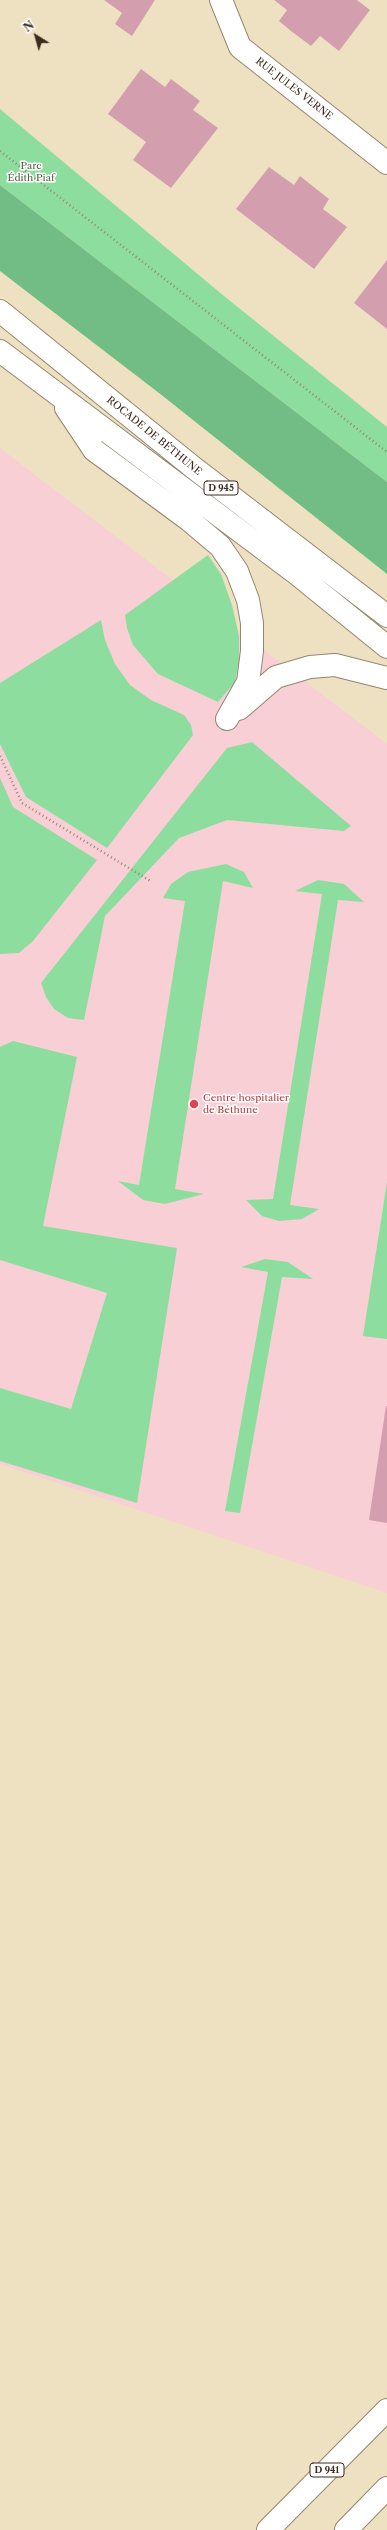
<!DOCTYPE html>
<meta charset="utf-8">
<style>
body{margin:0}
#map{position:relative;width:387px;height:2530px;overflow:hidden;background:#eee1c2;font-family:"Libre Caslon Text",serif}
canvas{display:block}
.north{position:absolute;left:16px;top:16px;width:40px;height:40px;-webkit-text-stroke:3px #fff;paint-order:stroke;rotate:323deg;font-size:11px;font-weight:700;line-height:16px;text-align:center;color:#3b2a1e}
.north::after{content:'';display:block;margin:auto;width:14px;height:18px;background:#3b2a1e;clip-path:polygon(50% 0,100% 100%,50% 72%,0 100%)}
</style>
<div id="map">
<canvas width="387" height="2530"></canvas>
<div class="north">N</div>
</div>
<script>
const g = document.querySelector('canvas').getContext('2d');
g.lineJoin = 'round';
function fillPath(path, color) {
  g.fillStyle = color;
  g.fill(path, 'evenodd');
}
function toPath(rows) {
  const path = new Path2D();
  for (const r of rows) {
    path.moveTo(r[0], r[1]);
    for (let i = 2; i < r.length; i += 2) path.lineTo(r[i], r[i + 1]);
  }
  return path;
}
function strokePath(path, color, width, dash) {
  g.strokeStyle = color;
  g.lineWidth = width;
  g.lineCap = dash ? 'butt' : 'round';
  g.setLineDash(dash || []);
  g.stroke(path);
}
function write(font, color, halo, rows, align = 'center') {
  g.font = font + ' "Libre Caslon Text",serif';
  g.lineWidth = 3;
  g.setLineDash([]);
  g.textBaseline = 'middle';
  g.strokeStyle = halo;
  g.fillStyle = color;
  for (const [text, x, y, turn = 0] of rows) {
    g.save();
    g.translate(x, y);
    g.rotate((+turn || 0) * Math.PI / 180);
    g.textAlign = isNaN(turn) ? turn : align;
    if (halo) g.strokeText(text, 0, 0);
    g.fillText(text, 0, 0);
    g.restore();
  }
}
fillPath(toPath([
 [0,448,387,744,387,1593,0,1464]
]), '#f7cfd4');
fillPath(toPath([
 [0,109,224,296,387,427,387,482,0,185],
 [208,555,221,574,232,605,239,636,239,660,235,682,218,702,158,674,133,645,127,628,125,615],
 [101,620,105,640,115,664,130,685,151,700,184,715,191,725,193,735,107,848,26,797,0,744,0,683],
 [252,742,351,826,344,831,227,820,179,838,105,916,84,1020,68,1018,54,1009,46,997,41,983,227,748],
 [0,778,13,807,97,860,33,941,19,953,0,954],
 [226,864,244,872,253,888,223,881,175,1189,204,1194,165,1204,143,1200,118,1181,139,1185,185,901,163,898,171,884,188,872],
 [318,880,344,884,364,902,338,900,290,1205,319,1209,302,1219,279,1221,262,1216,246,1200,273,1199,322,894,295,891],
 [13,1041,77,1057,43,1226,177,1248,137,1503,0,1461,0,1388,71,1409,107,1293,0,1260,0,1047],
 [387,1182,387,1339,363,1336],
 [265,1259,288,1262,313,1279,282,1277,240,1513,225,1511,268,1272,241,1267]
]), '#8dde9e');
fillPath(toPath([
 [0,185,387,482,387,574,159,393,0,271]
]), '#72bd85');
fillPath(toPath([
 [104,0,155,0,132,36,115,24,122,13],
 [274,0,357,0,370,10,339,51,320,36,311,46,291,31,279,21,287,10],
 [141,69,165,87,171,79,200,101,193,110,218,128,171,188,133,160,146,142,108,114],
 [269,167,294,185,300,176,329,199,323,209,347,227,314,269,236,209],
 [387,260,387,329,354,303],
 [386,1406,387,1406,387,1523,369,1520]
]), '#d39faf');
const minor = toPath([
 [221,0,240,47,387,163]
]);
const primary = toPath([
 [0,311,194,468,387,616],
 [0,351,297,574,387,647],
 [66,408,94,450,189,520,220,546,237,571,248,600,252,623,252,651,248,682,227,719],
 [239,709,276,677,310,667,335,665,387,678]
]);
const trunk = toPath([
 [268,2530,387,2410],
 [346,2530,387,2488]
]);
strokePath(minor, '#948670', 24);
strokePath(primary, '#948670', 24);
strokePath(trunk, '#948670', 24);
strokePath(toPath([
 [0,151,387,452],
 [0,756,22,803,152,882]
]), '#948670', 2.5, [1, 3]);
strokePath(minor, '#fff', 22);
strokePath(primary, '#fff', 22);
strokePath(trunk, '#fff', 22);
for (const [x, y, r, color] of [
 [194,1104,5,"#e0444e"]
]) {
  const dot = new Path2D();
  dot.arc(x, y, r, 0, 2 * Math.PI);
  g.fillStyle = color;
  g.fill(dot);
  strokePath(dot, '#fff', 1.5);
}
for (const [x, y, w] of [
 [221,488,34],
 [327,2470,34]
]) {
  const box = new Path2D();
  box.roundRect(x - w / 2, y - 7, w, 14, 3);
  g.fillStyle = '#fff';
  g.fill(box);
  strokePath(box, '#3b2a1e', 1);
}
write('bold 9px', '#3b2a1e', null, [
 ["D 945",221,488],
 ["D 941",327,2470]
]);
write('10px', '#3b2a1e', '#fff', [
 ["RUE JULES VERNE",294,89,38],
 ["ROCADE DE BÉTHUNE",154,436,39]
]);
write('10px', '#546044', '#fff', [
 ["Parc",31,166],
 ["Édith Piaf",31,178]
]);
write('10px', '#be3a42', '#fff', [
 ["Centre hospitalier",203,1098],
 ["de Béthune",203,1110]
], 'left');
</script>
